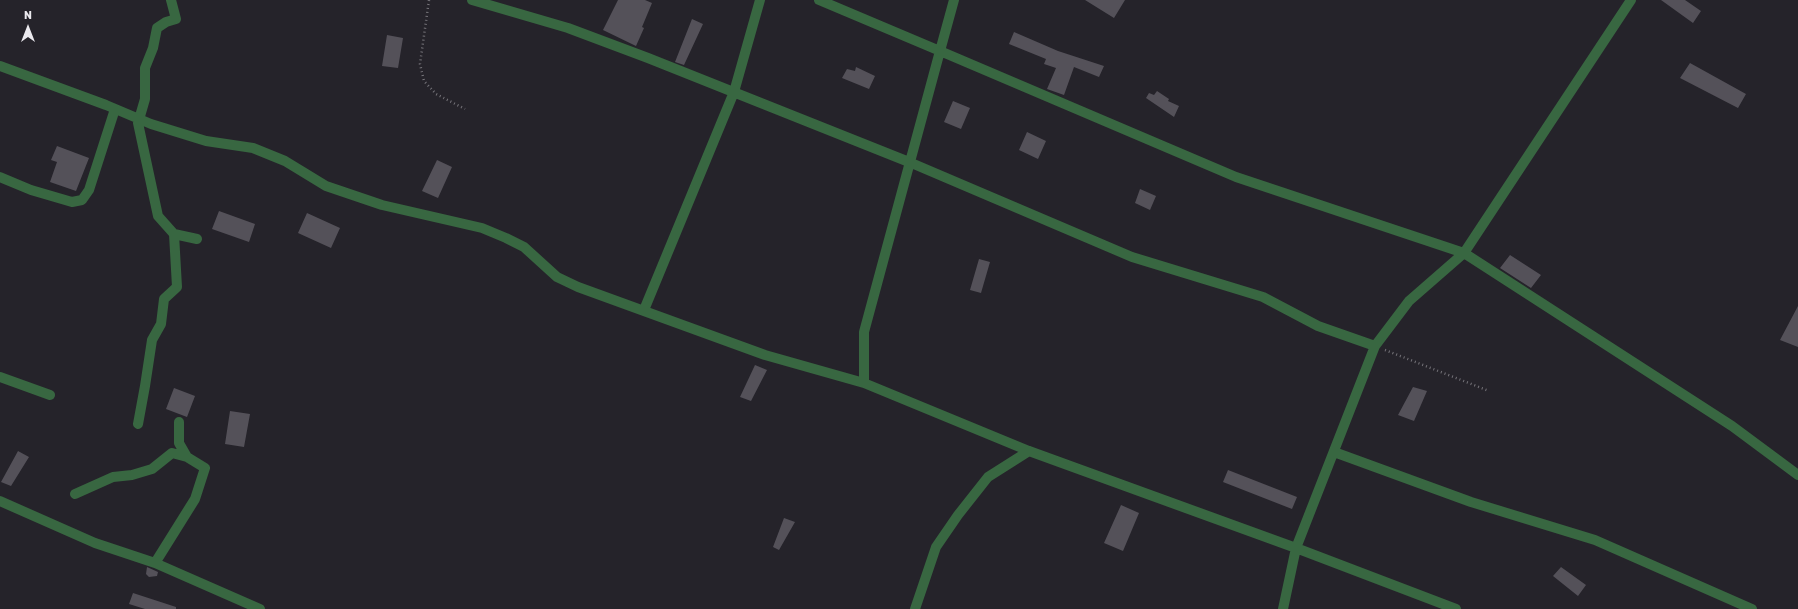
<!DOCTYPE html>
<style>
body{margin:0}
#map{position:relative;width:1798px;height:609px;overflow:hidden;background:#25232a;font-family:Rubik,sans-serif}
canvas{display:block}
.north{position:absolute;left:8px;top:8px;width:40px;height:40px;-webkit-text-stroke:3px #25232a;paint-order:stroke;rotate:0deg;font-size:11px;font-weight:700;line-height:16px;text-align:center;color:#ebe9ee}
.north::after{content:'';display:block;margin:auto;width:14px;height:18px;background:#ebe9ee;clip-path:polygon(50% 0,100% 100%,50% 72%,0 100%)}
</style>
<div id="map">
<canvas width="1798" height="609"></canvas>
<div class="north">N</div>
</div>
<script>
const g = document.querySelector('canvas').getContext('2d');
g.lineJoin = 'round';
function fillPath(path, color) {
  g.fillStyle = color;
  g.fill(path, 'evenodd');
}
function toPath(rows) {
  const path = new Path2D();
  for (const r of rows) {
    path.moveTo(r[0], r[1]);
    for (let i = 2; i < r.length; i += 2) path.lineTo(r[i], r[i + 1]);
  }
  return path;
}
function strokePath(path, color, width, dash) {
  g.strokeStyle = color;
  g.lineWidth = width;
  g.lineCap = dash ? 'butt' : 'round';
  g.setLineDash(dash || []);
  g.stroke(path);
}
fillPath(toPath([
 [618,0,645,0,652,3,642,27,644,28,636,46,603,30],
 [1085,0,1125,0,1114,18],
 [1661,0,1685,0,1701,11,1693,23],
 [692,19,703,24,684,65,675,62],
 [1014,32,1058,51,1104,66,1099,77,1074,67,1064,95,1047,89,1056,68,1044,64,1046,59,1009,44],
 [387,35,403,38,398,68,382,66],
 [1690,63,1746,94,1738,108,1680,78],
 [856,67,875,76,869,89,842,78,847,69,855,71],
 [1157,91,1169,99,1168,101,1179,106,1174,117,1146,98,1149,93,1154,95],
 [953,101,970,108,961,129,944,122],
 [1027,132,1046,141,1038,159,1019,150],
 [57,146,89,158,76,191,50,182,57,162,51,160],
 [437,160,452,167,438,198,422,191],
 [1140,189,1156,196,1150,210,1135,203],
 [219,211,255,224,249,242,212,229],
 [307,213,340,228,331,248,298,233],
 [1510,255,1541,275,1531,288,1500,268],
 [979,259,990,262,981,293,970,290],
 [1798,306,1798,347,1780,340],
 [755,365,767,370,751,401,740,397],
 [1413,387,1427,391,1414,421,1398,415],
 [174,388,195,396,187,417,166,409],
 [230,411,250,414,244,447,225,444],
 [18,451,29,457,11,486,1,482],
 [1228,470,1297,497,1292,509,1223,482],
 [1121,505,1139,513,1123,551,1104,543],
 [784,518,795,522,779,550,773,547],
 [147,567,158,572,157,576,149,577,146,574],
 [1561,567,1586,585,1578,596,1553,576],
 [133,593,176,607,176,609,145,609,129,604]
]), '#545159');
strokePath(toPath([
 [429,0,420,64,424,81,436,94,465,109],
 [1385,350,1489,391]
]), '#757379', 2.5, [1, 3]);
strokePath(toPath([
 [171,0,176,19,166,22,157,28,153,48,145,68,145,99,138,123,158,216,174,234,197,239],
 [472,0,568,28,648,58,909,162,1132,257,1263,297,1318,326,1375,346],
 [819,0,940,51,864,332,864,383],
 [954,0,940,51,1236,177,1464,253,1409,301,1375,346,1296,548,1283,609],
 [1631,0,1464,253,1732,426,1798,475],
 [0,66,106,105,151,124,206,141,253,148,285,161,326,186,382,205,482,228,506,238,524,247,557,277,578,287,765,355,864,383,1029,451,1296,548,1456,609],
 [0,177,31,190,72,202,82,200,89,190,115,109],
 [644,310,734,92,760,0],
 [0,377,50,395],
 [138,424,145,386,152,340,161,324,164,299,177,287,174,234],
 [1334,452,1471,502,1595,540,1752,609],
 [75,494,113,477,132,475,152,469,172,453,187,457],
 [0,501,95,543,155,563,260,609],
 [155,563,195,499,205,468,187,457,179,443,179,422],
 [915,609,936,547,958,515,988,477,1029,451]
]), '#386741', 10);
</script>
